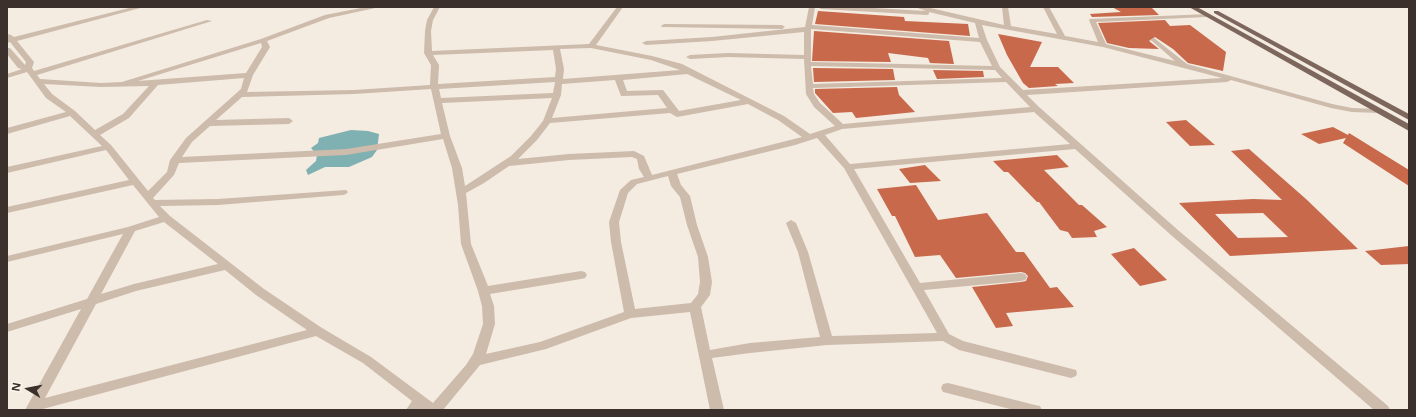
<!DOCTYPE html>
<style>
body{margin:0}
#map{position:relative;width:1416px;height:417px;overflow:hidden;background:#f4ebe1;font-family:"Noto Sans",sans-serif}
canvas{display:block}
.frame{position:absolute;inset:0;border:8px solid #3b302b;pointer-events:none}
.north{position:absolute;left:8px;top:369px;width:40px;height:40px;-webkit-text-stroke:3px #fbf5ee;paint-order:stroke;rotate:280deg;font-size:11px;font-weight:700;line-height:16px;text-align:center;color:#3b302b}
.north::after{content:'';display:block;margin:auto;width:14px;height:18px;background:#3b302b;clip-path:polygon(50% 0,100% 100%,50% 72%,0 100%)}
</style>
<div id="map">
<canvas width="1416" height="417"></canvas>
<div class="frame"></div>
<div class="north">N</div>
</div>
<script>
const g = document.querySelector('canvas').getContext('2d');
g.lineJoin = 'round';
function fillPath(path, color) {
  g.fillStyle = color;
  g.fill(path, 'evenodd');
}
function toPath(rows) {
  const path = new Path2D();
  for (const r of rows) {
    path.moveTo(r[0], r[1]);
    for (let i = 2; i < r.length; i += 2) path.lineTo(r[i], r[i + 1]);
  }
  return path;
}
fillPath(toPath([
 [351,130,368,131,379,134,377,150,372,157,349,167,325,167,308,175,306,170,316,161,317,155,311,148,318,143,319,138]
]), '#7fb0b2');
fillPath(toPath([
 [1112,7,1151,7,1159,15,1092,17,1090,14,1121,12],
 [818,11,904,17,905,21,968,24,970,36,815,24],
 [1165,20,1170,26,1190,25,1226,52,1223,71,1188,63,1173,49,1155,37,1149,41,1159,49,1129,48,1107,43,1098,23],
 [814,31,949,41,954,64,930,63,928,58,888,53,891,62,812,61],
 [998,34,1042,42,1030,67,1058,67,1074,83,1055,84,1058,86,1029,88,1023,83,1007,55],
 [813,68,893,69,895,80,814,82],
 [933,70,983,71,984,77,937,79],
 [897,87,899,95,915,112,856,118,852,112,833,113,815,93,815,89],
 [1186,120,1215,145,1190,146,1166,122],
 [1333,127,1348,135,1349,133,1409,170,1409,186,1343,143,1346,138,1319,144,1301,134],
 [1249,149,1306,199,1358,249,1230,256,1179,203,1253,199,1282,200,1231,151],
 [1263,213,1288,237,1238,238,1215,214],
 [1057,155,1069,167,1044,170,1079,205,1082,205,1107,227,1094,231,1097,237,1072,238,1068,232,1060,230,1039,202,1037,202,1008,172,1004,172,993,161],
 [925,165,941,181,910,183,899,169],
 [916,185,938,220,987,213,1016,252,1024,252,1050,288,1057,287,1074,307,1006,313,1013,326,996,328,972,287,1021,282,1026,281,1028,276,1025,273,1021,272,956,278,940,255,915,257,895,216,892,216,877,189],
 [1409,246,1409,264,1381,265,1365,251],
 [1134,248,1167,280,1140,286,1111,254]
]), '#c8694b');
fillPath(toPath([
 [133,7,144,7,17,41,34,62,32,68,34,71,207,20,212,21,37,75,40,79,101,83,122,82,261,39,325,15,366,7,380,7,329,18,267,41,270,47,253,75,247,92,354,90,430,85,431,65,424,53,425,31,427,20,434,7,440,7,433,20,431,31,432,51,589,44,617,7,623,7,596,45,652,56,682,64,784,116,810,134,835,126,814,107,806,94,804,59,728,57,690,59,686,57,690,55,728,53,804,55,804,32,712,41,646,45,642,43,646,41,712,37,805,27,809,7,815,7,812,25,979,38,975,23,929,12,929,14,927,15,821,9,818,7,855,7,926,11,915,7,926,7,1004,25,1002,7,1008,7,1011,26,1057,34,1043,7,1049,7,1065,36,1098,42,1089,20,1090,19,1209,14,1209,16,1207,17,1096,22,1106,44,1175,61,1152,41,1150,40,1154,38,1187,64,1332,104,1352,108,1379,109,1383,111,1379,113,1352,112,1331,108,1231,80,1227,82,1027,95,1039,107,1179,231,1388,406,1390,410,1374,410,1171,235,1075,149,854,169,920,283,1021,273,1025,274,1027,277,1025,280,1021,281,924,290,949,334,963,341,1076,370,1077,373,1076,376,1071,378,959,350,943,341,827,345,750,353,712,358,724,410,710,410,690,312,631,318,546,349,480,365,443,410,406,410,412,401,363,363,316,336,39,410,25,410,81,309,7,332,7,324,87,299,123,234,7,262,7,256,128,227,159,217,133,185,7,213,7,207,129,180,106,150,7,173,7,167,102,146,70,116,7,134,7,128,66,112,46,98,27,72,7,78,7,74,22,69,18,68,7,54,7,48,10,48,24,64,25,65,26,62,10,42,7,43,7,34,11,35,14,37,133,7],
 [982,25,1103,47,1222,78,1023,90,1000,67,987,40,982,25],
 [811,29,980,42,992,66,811,62,811,29],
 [261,43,262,47,246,73,138,81,261,43],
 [591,48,651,60,680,70,563,79,564,69,560,49,591,48],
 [553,50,556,69,555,77,438,84,439,65,433,55,553,50],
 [811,66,995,70,1002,78,813,84,811,66],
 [687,74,741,100,679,111,663,90,627,91,623,80,687,74],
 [244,78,241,89,186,138,170,160,167,172,148,191,111,145,100,135,129,118,158,85,244,78],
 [615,80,621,96,658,95,667,108,552,118,561,95,562,84,615,80],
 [555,82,553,93,441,98,439,89,555,82],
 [1006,82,1030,107,843,124,820,103,814,94,813,88,1006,82],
 [44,84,101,87,149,86,123,114,95,130,75,111,52,94,44,84],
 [431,89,441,134,346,149,182,157,192,142,210,126,289,124,293,121,289,118,216,120,242,97,354,94,431,89],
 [552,98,543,121,531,136,511,156,465,186,462,168,450,136,442,103,552,98],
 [748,104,778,120,802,137,652,175,644,156,634,151,569,154,518,159,537,140,550,123,670,113,677,117,748,104],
 [1034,112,1070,144,850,164,825,135,842,129,1034,112],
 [817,138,844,168,937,333,832,336,808,252,796,223,791,220,786,223,798,252,820,337,750,343,710,350,701,307,710,295,712,282,708,257,697,225,690,196,681,185,677,174,795,145,817,138],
 [443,139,452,168,458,205,461,244,478,291,482,306,483,324,473,354,466,365,433,403,371,357,322,328,264,289,170,216,160,206,218,205,343,195,346,194,348,192,346,190,218,199,155,200,153,198,174,175,179,163,346,155,443,139],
 [632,157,637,159,639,169,644,177,631,180,620,190,609,222,611,242,624,312,540,342,486,354,495,324,494,306,490,294,581,279,585,278,587,275,585,272,581,271,488,286,471,244,466,193,484,183,509,166,569,160,632,157],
 [668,176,671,186,680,197,687,225,698,257,700,282,698,294,691,303,635,309,621,242,619,222,628,193,637,184,668,176],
 [164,222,218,264,134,284,101,294,135,231,164,222],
 [225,270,256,295,307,330,45,398,96,304,136,291,225,270],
 [664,24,782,25,785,27,782,29,662,27,661,26,664,24],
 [948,383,1035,405,1040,406,1042,410,1014,410,943,392,941,388,943,384,948,383]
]), '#cdbbac');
fillPath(toPath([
 [1189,7,1197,7,1409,124,1409,131,1189,7],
 [1214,11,1218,11,1409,114,1409,120,1214,13,1214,11]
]), '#7d675c');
</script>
